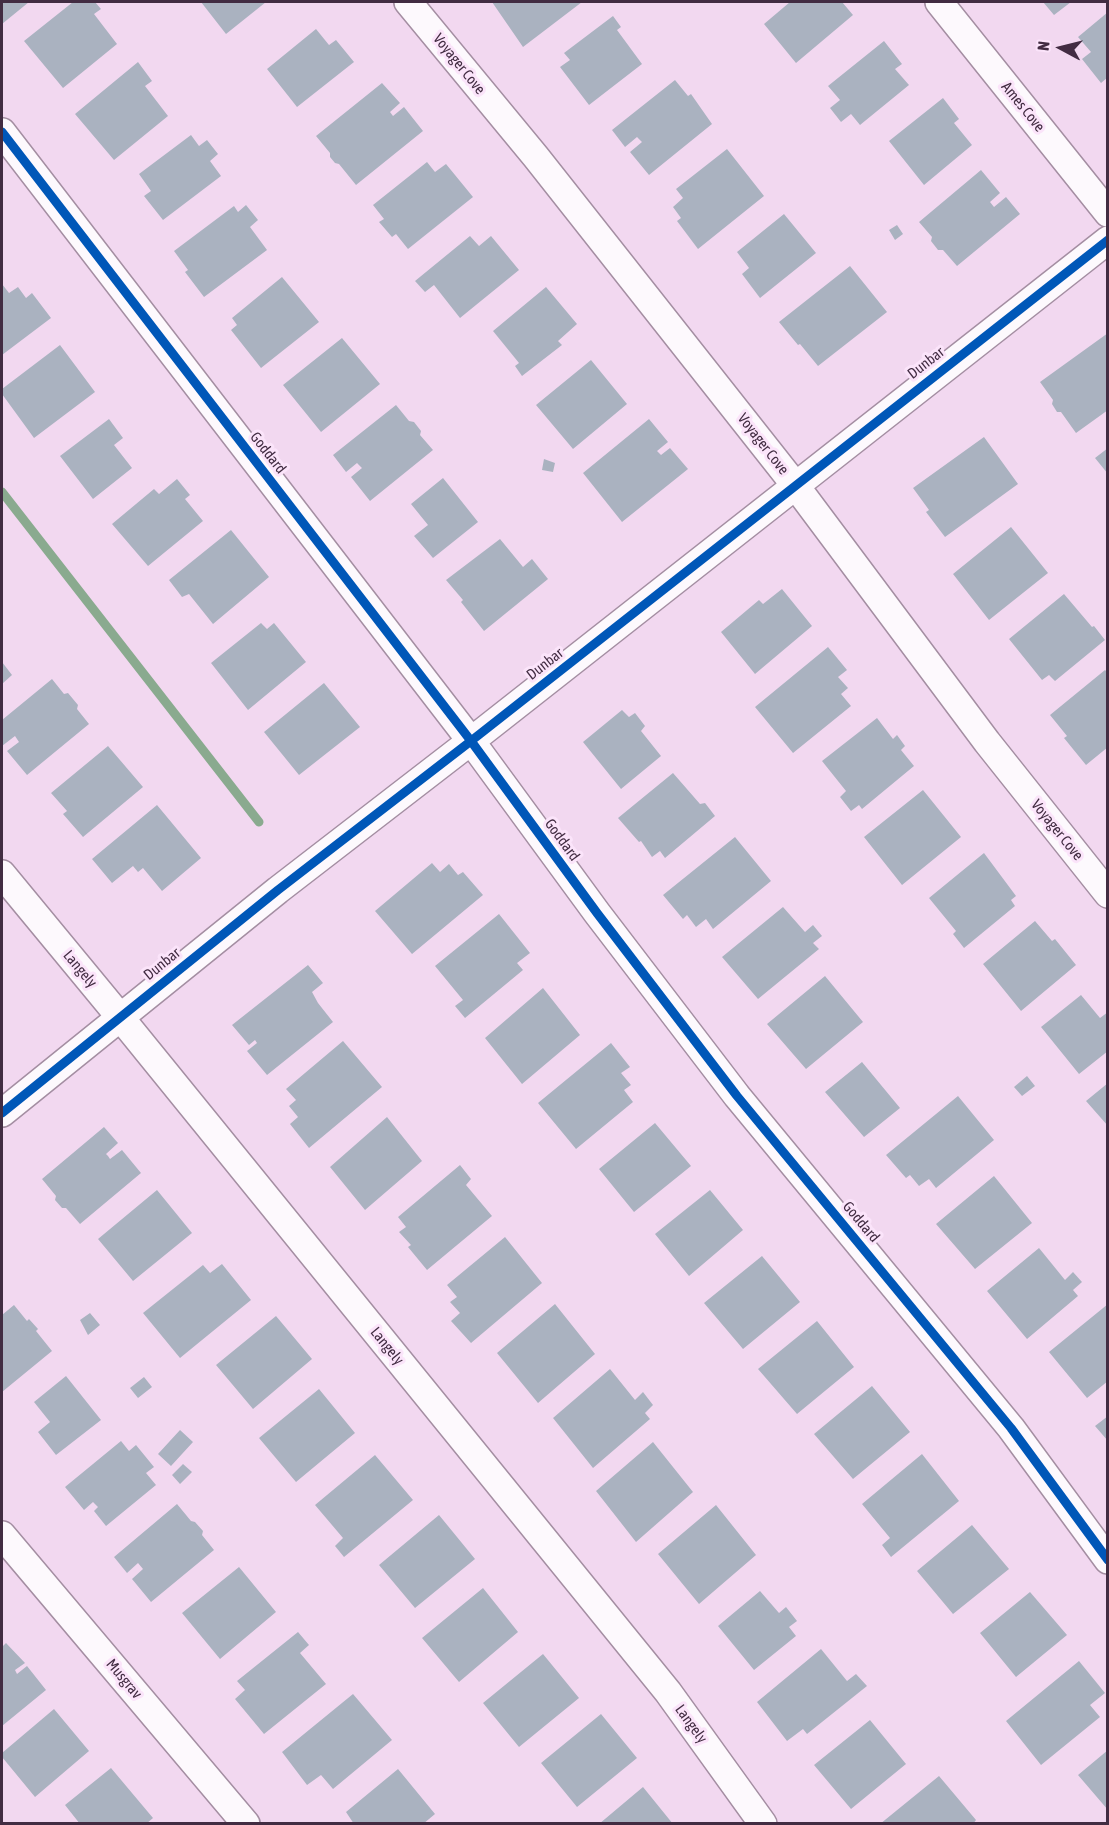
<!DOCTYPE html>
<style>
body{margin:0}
#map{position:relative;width:1109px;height:1825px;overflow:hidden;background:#f2d8f0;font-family:"Asap Condensed",sans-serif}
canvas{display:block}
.frame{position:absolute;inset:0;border:3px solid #422c42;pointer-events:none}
.north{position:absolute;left:1031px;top:18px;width:60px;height:60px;-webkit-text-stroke:4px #fbe4fa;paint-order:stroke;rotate:277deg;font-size:16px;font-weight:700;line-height:24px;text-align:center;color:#422c42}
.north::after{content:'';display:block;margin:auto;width:21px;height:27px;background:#422c42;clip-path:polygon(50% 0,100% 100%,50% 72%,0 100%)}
</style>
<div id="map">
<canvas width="1109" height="1825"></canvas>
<div class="frame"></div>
<div class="north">N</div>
</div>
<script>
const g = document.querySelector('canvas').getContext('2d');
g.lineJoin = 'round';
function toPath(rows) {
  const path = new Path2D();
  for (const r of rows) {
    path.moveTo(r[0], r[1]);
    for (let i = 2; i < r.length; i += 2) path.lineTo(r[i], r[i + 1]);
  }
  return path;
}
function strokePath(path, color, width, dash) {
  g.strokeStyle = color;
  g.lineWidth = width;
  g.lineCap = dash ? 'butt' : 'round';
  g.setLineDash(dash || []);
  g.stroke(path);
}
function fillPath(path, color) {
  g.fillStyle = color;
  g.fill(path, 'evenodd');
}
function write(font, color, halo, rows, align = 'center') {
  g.font = font + ' "Asap Condensed",sans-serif';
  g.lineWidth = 6;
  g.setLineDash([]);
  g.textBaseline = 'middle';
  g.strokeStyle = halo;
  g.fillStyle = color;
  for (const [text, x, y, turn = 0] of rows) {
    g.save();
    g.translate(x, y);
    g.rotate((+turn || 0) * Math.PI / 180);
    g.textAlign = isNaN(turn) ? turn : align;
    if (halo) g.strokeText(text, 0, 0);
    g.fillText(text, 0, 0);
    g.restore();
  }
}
strokePath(toPath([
 [2,492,259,822]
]), '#8aaa8f', 9);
fillPath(toPath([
 [2,2,29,2,2,24],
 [73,2,95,2,101,9,94,14,117,44,63,88,24,41],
 [201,2,266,2,226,34],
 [492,2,582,2,523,47],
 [790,2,818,2,820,3,822,2,842,2,853,15,796,63,764,24],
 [1043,2,1071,2,1054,15],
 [1108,12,1108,77,1101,83,1082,59,1091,52,1078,37],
 [613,16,621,27,617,30,642,64,589,105,560,67,570,60,564,53],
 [316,29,329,45,336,40,354,62,297,107,267,69],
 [884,41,902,64,895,69,909,85,860,125,851,114,841,122,830,108,840,100,828,86],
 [138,62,152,81,145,86,168,116,114,160,75,114],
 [675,80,688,96,691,94,712,124,649,175,630,152,642,142,637,137,625,147,612,130],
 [382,83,400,103,390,112,393,116,404,107,423,131,356,185,339,164,335,163,330,157,330,153,316,136],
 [943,98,959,119,954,123,972,145,924,185,889,141],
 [191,135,199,146,207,140,218,154,210,161,221,176,163,220,144,196,151,191,139,174],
 [727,149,764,196,698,249,677,221,681,218,673,207,683,198,676,189],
 [427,162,435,172,446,164,473,197,408,249,396,234,392,237,379,222,384,219,373,205],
 [981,170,1000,193,990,202,994,207,1006,197,1020,214,957,266,943,250,938,250,931,241,932,237,919,222],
 [246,205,258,220,250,227,267,250,204,297,185,272,188,270,174,251,234,206,238,212],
 [784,214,816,253,760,298,742,274,749,268,737,252],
 [897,225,903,234,895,240,889,230],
 [470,236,479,246,491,236,519,270,460,318,434,285,425,292,415,281],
 [850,266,887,312,818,366,800,344,798,345,779,322],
 [282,277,319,322,261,368,231,330,237,325,232,318],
 [2,284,9,293,18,287,26,298,32,293,51,318,2,355],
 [546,287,577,324,558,341,562,345,522,376,515,366,519,363,493,331],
 [1108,333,1108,410,1076,433,1061,412,1057,412,1052,404,1053,400,1040,382],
 [342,338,380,384,321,432,283,385],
 [60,345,95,392,34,438,2,394,2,389],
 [591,360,627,404,573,449,536,405],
 [396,405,409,421,414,422,421,431,420,435,433,450,370,501,351,477,362,468,357,463,346,472,333,455],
 [109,419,123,438,114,445,132,468,93,499,60,456],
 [649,419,668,442,657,451,661,455,670,448,688,469,622,522,583,473],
 [984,437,1018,484,945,537,926,512,929,510,913,488],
 [1108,448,1108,474,1095,458],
 [544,459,555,463,553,472,542,470],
 [443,478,478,522,433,558,414,536,428,525,411,504],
 [177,479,190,495,185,499,203,521,148,566,112,524,154,489,159,494],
 [1011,527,1048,573,989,620,953,574],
 [231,530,269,577,213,624,189,594,182,597,169,580],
 [500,539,523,567,532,559,548,579,484,631,461,602,463,600,446,580],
 [782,589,812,626,755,674,721,632,759,600,763,604],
 [1064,594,1092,627,1094,626,1105,640,1055,681,1049,675,1042,680,1009,639],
 [261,623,267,629,274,623,306,662,248,710,211,663],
 [828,647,847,670,838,677,848,688,841,694,851,706,793,753,755,707],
 [2,662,12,675,2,684],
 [1105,670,1108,673,1108,747,1086,765,1064,738,1067,736,1050,715],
 [52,679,64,694,68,693,78,705,77,709,89,724,27,775,7,751,19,742,15,736,2,746,2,720],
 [324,683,360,727,299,775,264,732],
 [622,710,629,717,635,713,645,726,641,731,661,756,621,789,583,742],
 [877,718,893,739,897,735,905,746,901,750,914,766,862,809,859,805,851,811,840,797,846,791,822,761],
 [108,746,143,787,83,837,63,814,67,811,51,793],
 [673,773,700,804,705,803,715,816,665,858,660,851,652,857,641,841,639,842,618,818],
 [923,790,961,837,902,885,864,837],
 [157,805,201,858,162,891,143,868,138,872,133,866,112,883,92,859],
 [735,837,771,881,713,929,706,919,696,927,687,915,683,919,663,895],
 [984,853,1016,896,1011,900,1015,906,964,948,953,934,956,931,929,898],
 [432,863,440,872,449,864,458,875,463,872,483,895,412,954,375,911],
 [783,907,805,932,813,925,822,936,813,943,819,949,758,999,722,957],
 [499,914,530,953,517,963,523,970,465,1018,455,1006,463,1000,435,966],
 [1035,921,1052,941,1055,939,1076,965,1021,1011,983,964],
 [308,965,323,983,312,992,318,1003,333,1022,267,1075,247,1051,257,1043,255,1040,249,1045,232,1025],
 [825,976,863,1022,806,1069,767,1024],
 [543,988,580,1035,522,1084,485,1038],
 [1081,995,1100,1018,1108,1012,1108,1051,1079,1074,1041,1027],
 [343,1041,382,1087,309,1148,290,1124,298,1117,289,1106,296,1100,286,1089],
 [611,1043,630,1067,621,1073,631,1085,624,1090,633,1102,576,1149,538,1103],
 [862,1062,900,1108,864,1137,825,1092],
 [1027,1076,1035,1086,1022,1096,1014,1087],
 [1108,1083,1108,1126,1086,1101],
 [958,1096,994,1140,936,1188,929,1179,919,1186,910,1175,906,1178,886,1155],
 [387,1117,422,1161,365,1210,330,1167],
 [655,1123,691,1166,634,1212,599,1169],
 [104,1127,118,1143,106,1154,108,1156,110,1159,122,1150,141,1173,80,1224,66,1208,62,1208,55,1200,56,1196,42,1179],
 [460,1165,471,1179,466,1185,492,1216,427,1270,408,1247,411,1245,399,1232,406,1227,398,1217],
 [994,1176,1032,1223,975,1269,936,1224],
 [157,1190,192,1233,133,1281,98,1239],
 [710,1190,743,1230,689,1276,655,1234],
 [505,1237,542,1283,471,1343,451,1321,460,1313,450,1302,457,1297,447,1285],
 [1039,1248,1065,1280,1073,1272,1082,1282,1073,1290,1078,1296,1027,1339,987,1291],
 [762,1256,800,1302,743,1349,704,1303],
 [222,1264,251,1300,180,1358,143,1313,203,1265,210,1273],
 [555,1304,595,1354,538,1403,497,1353],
 [1108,1304,1108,1381,1087,1398,1049,1352],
 [14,1305,27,1321,29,1319,38,1329,36,1331,52,1351,2,1392,2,1315],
 [90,1313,100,1325,88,1335,80,1320],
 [276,1316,312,1359,253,1409,216,1365],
 [817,1321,854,1367,797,1414,758,1369],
 [610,1369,635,1400,643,1392,653,1405,645,1413,650,1419,593,1468,553,1418],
 [66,1376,101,1420,56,1455,38,1432,50,1422,34,1402],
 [144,1377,152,1387,138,1398,130,1388],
 [872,1386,910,1432,853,1479,814,1434],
 [319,1389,355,1433,296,1482,259,1438],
 [1108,1416,1108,1441,1095,1426],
 [180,1430,193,1442,171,1466,158,1454],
 [121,1441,129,1451,136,1445,154,1467,146,1473,156,1485,106,1526,94,1511,98,1507,93,1502,84,1510,65,1487],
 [653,1442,693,1492,636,1542,596,1491],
 [922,1454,959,1501,891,1557,882,1545,890,1538,862,1504],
 [375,1455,413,1500,344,1557,335,1546,343,1538,315,1505],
 [183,1464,192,1472,180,1484,172,1475],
 [177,1504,191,1521,195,1522,203,1531,202,1535,214,1550,151,1602,132,1579,143,1569,138,1563,127,1573,114,1557],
 [716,1505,756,1555,699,1604,658,1554],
 [439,1515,475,1559,415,1608,379,1565],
 [972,1525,1009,1569,953,1614,917,1571],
 [239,1567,276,1612,220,1659,182,1613],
 [483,1588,518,1632,459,1682,422,1638],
 [760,1591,779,1613,786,1607,797,1621,789,1627,796,1636,754,1670,718,1626],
 [1030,1592,1067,1635,1016,1677,980,1633],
 [298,1632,309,1645,300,1653,326,1684,264,1734,235,1699,245,1690,237,1681],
 [6,1643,25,1663,15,1670,17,1674,27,1666,46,1690,2,1726,2,1647],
 [821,1649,847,1681,856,1674,867,1686,807,1734,803,1729,787,1741,757,1702],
 [543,1654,579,1698,519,1747,483,1703],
 [1079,1661,1105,1693,1090,1705,1100,1717,1041,1765,1006,1721],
 [353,1694,392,1740,333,1789,321,1775,307,1785,282,1752],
 [54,1709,89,1751,35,1797,2,1757,2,1753],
 [601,1714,637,1758,577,1807,541,1763],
 [870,1720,906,1764,851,1809,814,1765],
 [1108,1750,1108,1810,1078,1775],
 [111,1768,153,1818,146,1824,80,1824,65,1805],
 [398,1769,435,1814,423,1824,354,1824,346,1812],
 [939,1776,976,1820,973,1824,880,1824],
 [643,1787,673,1824,599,1824]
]), '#aab2c0');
const minor = toPath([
 [408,2,536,157,795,485,987,742,1108,894],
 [939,2,1108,213],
 [2,132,471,741,597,913,737,1096,1011,1428,1108,1560],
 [2,874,120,1017,668,1692,763,1824],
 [2,1113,278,890,471,741,1108,240],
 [2,1535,246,1824]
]);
strokePath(minor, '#a48ea2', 30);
strokePath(minor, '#fdf9fd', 27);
strokePath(toPath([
 [2,132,471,741,597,913,737,1096,1011,1428,1108,1560],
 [2,1113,278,890,471,741,1108,240]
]), '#0057b8', 9);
write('15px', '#422c42', '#fbe4fa', [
 ["Voyager Cove",459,64,51],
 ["Ames Cove",1023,107,51],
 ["Dunbar",926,363,-38],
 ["Voyager Cove",763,444,52],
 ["Goddard",268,453,52],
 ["Dunbar",545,664,-38],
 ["Voyager Cove",1057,830,51],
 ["Goddard",562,840,54],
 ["Dunbar",162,964,-39],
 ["Langely",80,969,50],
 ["Goddard",861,1222,50],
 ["Langely",387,1346,51],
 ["Musgrav",124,1679,50],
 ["Langely",691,1724,54]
]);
</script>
